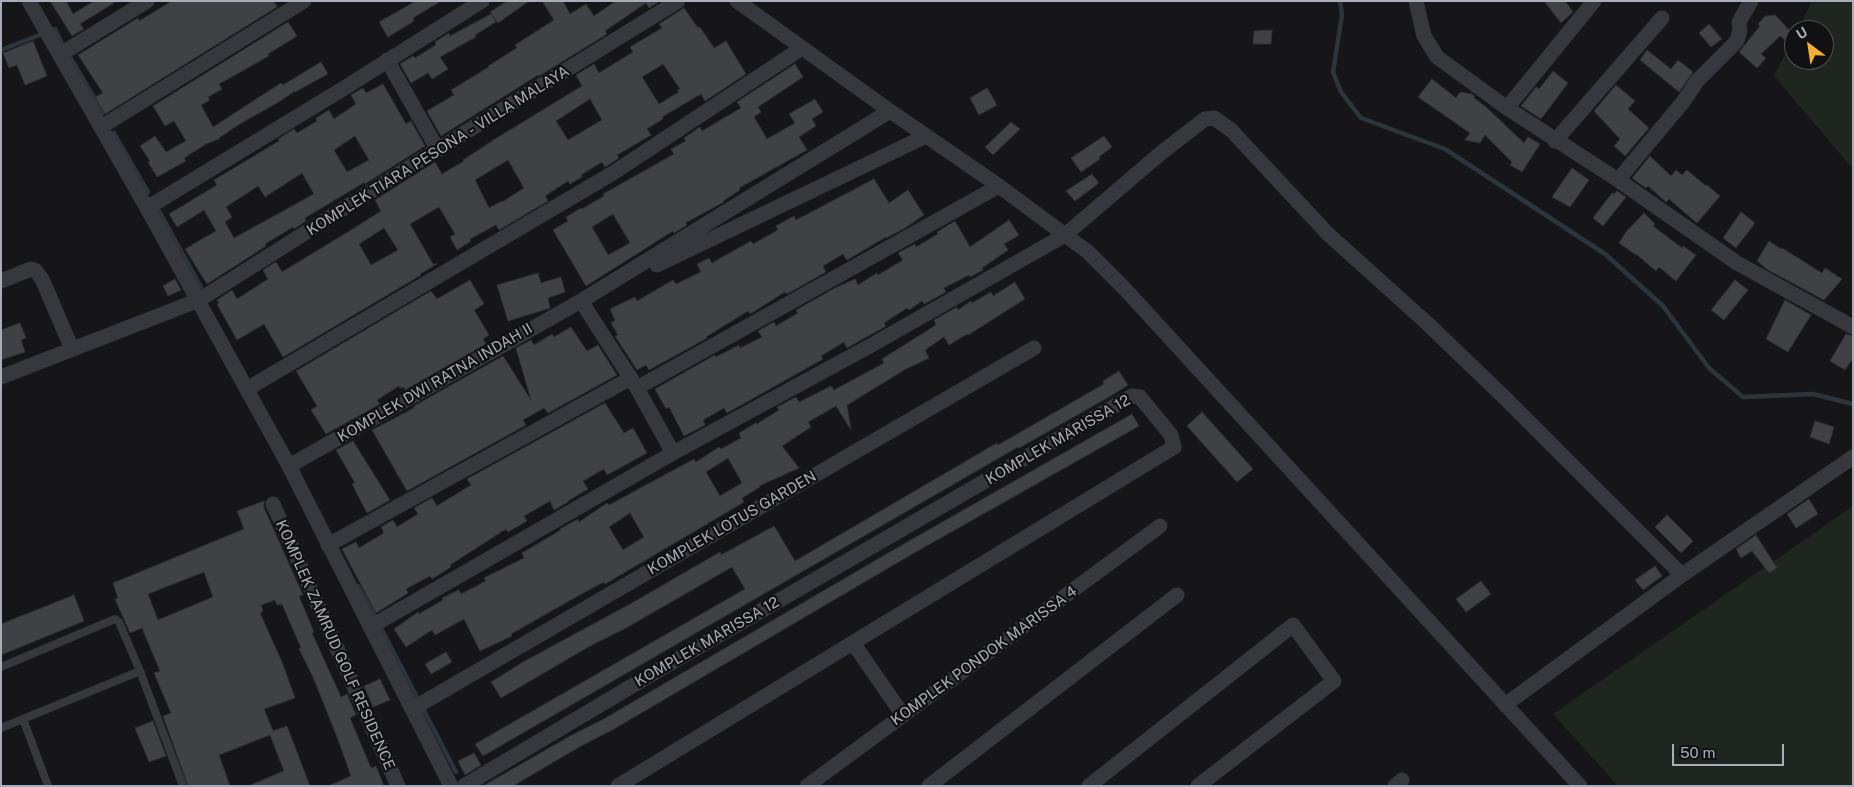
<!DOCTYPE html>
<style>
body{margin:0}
#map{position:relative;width:1854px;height:787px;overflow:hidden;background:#161618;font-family:"Public Sans",sans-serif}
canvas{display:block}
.frame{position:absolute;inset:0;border:2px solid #a8adb8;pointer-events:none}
.north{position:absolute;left:1784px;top:20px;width:50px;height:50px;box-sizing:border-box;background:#111113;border:1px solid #4d4f55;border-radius:50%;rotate:329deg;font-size:14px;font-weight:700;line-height:20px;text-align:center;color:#a8adb8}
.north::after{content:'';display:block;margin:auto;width:18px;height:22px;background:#f2b134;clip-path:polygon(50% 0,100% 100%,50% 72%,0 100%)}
.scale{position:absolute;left:1672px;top:744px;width:112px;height:22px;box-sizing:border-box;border:2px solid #a8adb8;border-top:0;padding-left:6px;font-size:15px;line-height:18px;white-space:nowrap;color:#a8adb8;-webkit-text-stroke:4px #111113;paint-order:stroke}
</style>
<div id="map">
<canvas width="1854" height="787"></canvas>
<div class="frame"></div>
<div class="north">U</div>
<div class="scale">50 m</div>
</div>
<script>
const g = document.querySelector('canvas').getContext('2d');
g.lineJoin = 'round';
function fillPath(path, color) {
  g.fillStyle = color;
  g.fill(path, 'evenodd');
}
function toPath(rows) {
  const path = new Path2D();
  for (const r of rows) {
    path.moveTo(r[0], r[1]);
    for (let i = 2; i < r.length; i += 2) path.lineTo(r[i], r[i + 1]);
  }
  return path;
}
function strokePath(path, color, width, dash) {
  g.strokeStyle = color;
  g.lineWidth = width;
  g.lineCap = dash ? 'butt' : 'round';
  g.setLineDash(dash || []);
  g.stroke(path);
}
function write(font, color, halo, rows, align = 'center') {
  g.font = font + ' "Public Sans",sans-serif';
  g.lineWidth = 4.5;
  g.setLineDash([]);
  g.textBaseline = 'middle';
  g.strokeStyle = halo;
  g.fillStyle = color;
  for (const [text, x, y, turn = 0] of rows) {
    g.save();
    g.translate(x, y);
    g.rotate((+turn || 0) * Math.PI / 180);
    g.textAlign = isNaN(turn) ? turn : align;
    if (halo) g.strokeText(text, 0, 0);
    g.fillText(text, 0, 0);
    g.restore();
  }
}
fillPath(toPath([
 [1812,1,1853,1,1853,169,1774,76,1794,37,1794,60,1824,60,1824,30,1798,30],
 [1853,506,1853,786,1618,786,1553,714]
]), '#1e261f');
strokePath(toPath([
 [1340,1,1342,15,1333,72,1341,92,1361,118,1445,149,1605,254,1663,306,1709,368,1743,397,1813,394,1853,404],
 [55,29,62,44],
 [1,50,42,34],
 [70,57,103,113],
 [114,133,148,192],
 [158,209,201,287],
 [358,586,375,616],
 [382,630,456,772]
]), '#2c353c', 4.5);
const building = toPath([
 [50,1,66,1,73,14,94,1,117,1,80,24,84,29,72,36,50,1],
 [172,1,274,1,277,7,105,114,95,97,103,93,78,55,138,18,139,21,172,1],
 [416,1,441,1,413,18,414,21,388,37,379,22,416,1],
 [507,1,529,1,498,23,490,12,507,1],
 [542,1,563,1,570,14,586,4,594,16,616,1,660,1,649,8,646,3,605,31,607,34,539,76,538,75,441,136,427,111,454,95,451,90,489,67,488,66,517,48,515,45,554,20,542,1],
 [1544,1,1565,1,1573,12,1561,23,1544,1],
 [684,8,698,28,700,27,714,48,726,41,746,74,705,101,701,94,662,117,663,119,647,129,651,135,617,155,619,158,608,165,605,167,602,162,581,175,582,177,570,184,568,181,545,196,548,201,499,230,496,225,470,239,471,241,457,250,450,237,455,234,439,207,410,224,433,264,437,264,420,274,421,275,283,357,264,324,237,340,217,304,219,303,217,300,232,290,237,299,268,279,263,270,276,262,282,272,356,227,381,211,375,200,435,162,442,174,464,161,463,160,495,139,582,86,576,75,594,64,599,73,633,52,630,47,662,28,659,24,684,8],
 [663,64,680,89,677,90,679,92,659,104,642,77,663,64],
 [590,99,602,120,568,140,556,121,590,99],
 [508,160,524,188,502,202,502,201,489,208,475,180,508,160],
 [384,228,398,250,371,265,359,244,384,228],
 [491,14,496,22,475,35,476,37,440,57,448,69,432,79,428,73,411,83,400,64,413,56,415,58,436,45,435,42,449,33,450,36,491,14],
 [1775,15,1794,35,1794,46,1780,36,1761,54,1766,58,1757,68,1739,52,1760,26,1758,24,1765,16,1775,15],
 [288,22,297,36,268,54,269,56,219,84,222,89,208,97,210,100,201,105,213,127,281,83,283,85,321,62,328,74,295,92,295,91,277,103,238,125,219,138,219,139,206,144,184,158,186,161,157,177,148,162,150,161,140,146,155,136,166,152,186,141,174,121,165,126,153,106,288,22],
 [1709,24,1722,39,1711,47,1699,33,1709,24],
 [1272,30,1271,44,1253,44,1254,31,1272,30],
 [33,41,47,76,25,85,17,65,9,68,3,53,33,41],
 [1647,50,1671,69,1678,60,1693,72,1679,92,1640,60,1647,50],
 [795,64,803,77,758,107,761,112,754,117,767,139,795,123,789,114,815,99,823,112,812,119,816,126,799,137,807,150,739,188,740,190,723,201,724,202,685,223,687,225,674,233,673,231,586,286,553,230,568,221,566,217,581,208,582,209,604,196,603,194,674,154,671,149,686,141,684,138,700,127,702,131,741,108,737,102,795,64],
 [613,214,630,243,608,255,592,227,613,214],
 [1553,71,1568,83,1541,119,1521,106,1536,87,1539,89,1553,71],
 [1432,79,1456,98,1460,92,1472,94,1474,96,1474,98,1486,107,1524,143,1528,137,1540,144,1522,172,1510,165,1512,162,1485,135,1480,143,1465,140,1470,133,1418,97,1432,79],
 [383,84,406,124,411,121,425,146,365,184,365,182,305,218,306,221,294,229,293,227,265,244,266,246,207,284,185,249,216,231,204,210,177,227,169,214,217,185,214,180,279,141,278,139,294,129,297,133,317,121,316,118,329,110,334,119,356,104,351,95,363,88,366,93,383,84],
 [355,136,369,160,347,172,334,150,355,136],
 [302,173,314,194,234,238,225,222,232,217,226,207,258,186,265,197,302,173],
 [1616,85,1635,101,1628,109,1649,128,1625,156,1614,146,1620,139,1594,111,1616,85],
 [987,88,997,105,979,115,970,98,987,88],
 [1011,122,1020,129,993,155,985,147,1011,122],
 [1104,136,1112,147,1099,157,1100,159,1081,172,1071,158,1104,136],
 [1650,156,1671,176,1676,170,1682,175,1687,170,1706,186,1707,185,1720,196,1697,223,1669,199,1666,202,1648,186,1646,188,1632,178,1650,156],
 [1572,168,1589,180,1570,207,1552,197,1572,168],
 [1092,174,1099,183,1075,201,1066,191,1092,174],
 [874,179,889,203,908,190,924,215,905,228,886,238,886,237,847,260,843,254,823,266,826,272,787,294,785,292,750,314,748,311,706,337,707,338,649,370,646,365,637,370,615,336,618,335,611,323,615,320,610,309,635,297,637,301,673,280,676,284,701,272,697,264,709,258,712,263,751,241,753,244,778,230,776,226,794,216,796,220,874,179],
 [1617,191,1626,197,1603,226,1593,218,1612,193,1614,194,1617,191],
 [1741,212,1755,223,1736,248,1723,238,1741,212],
 [1644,213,1655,224,1653,226,1682,248,1683,246,1696,255,1676,281,1659,267,1656,271,1636,254,1636,255,1619,243,1626,232,1644,213],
 [1009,220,1019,235,1004,244,1008,250,982,268,983,270,970,277,969,275,944,288,946,292,924,304,922,301,909,310,907,308,884,323,886,326,847,348,844,342,821,356,823,359,727,413,724,408,703,420,705,425,684,436,669,407,666,409,655,389,715,355,716,357,739,345,740,348,762,337,758,331,774,322,776,326,798,313,796,310,835,288,855,279,858,285,877,273,878,275,903,260,898,253,915,244,916,247,938,234,937,232,955,221,970,247,1009,220],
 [1769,241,1781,249,1782,248,1822,273,1825,268,1842,279,1824,300,1768,270,1757,261,1769,241],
 [538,273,541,283,561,277,565,292,548,298,550,308,547,309,508,321,497,285,538,273],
 [175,279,181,290,168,296,163,286,175,279],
 [470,280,484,304,474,310,489,335,483,339,486,344,405,390,404,387,400,388,399,386,377,400,380,404,326,434,311,410,317,406,296,371,431,291,437,299,470,280],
 [1735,280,1748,290,1724,320,1711,310,1735,280],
 [1015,282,1025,299,968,335,967,334,949,345,944,337,925,350,929,358,906,369,847,405,851,430,836,406,808,422,811,427,782,446,799,468,759,486,760,487,742,498,744,502,729,511,605,584,604,582,585,592,511,634,512,636,480,651,464,619,435,635,432,630,406,647,394,629,418,612,419,614,443,600,442,598,459,590,461,594,486,581,484,578,524,558,522,553,561,530,560,529,578,519,579,522,607,503,609,505,694,459,696,462,719,447,721,449,741,438,739,433,756,423,757,424,779,410,777,407,796,397,799,402,831,386,834,390,884,363,882,359,936,325,934,320,957,307,958,310,971,301,972,303,991,292,993,296,1015,282],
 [728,458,742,483,720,496,706,472,728,458],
 [630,513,644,537,623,550,609,527,630,513],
 [1785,300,1811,315,1788,352,1766,339,1785,300],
 [20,323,26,338,21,340,25,352,1,360,1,330,20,323],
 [571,327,587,351,598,345,617,375,548,413,544,408,523,420,526,425,407,491,372,430,414,408,414,406,503,356,531,400,516,348,531,340,534,345,552,334,554,337,571,327],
 [1846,334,1853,336,1853,358,1845,370,1830,361,1846,334],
 [1119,371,1128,385,1109,397,1019,448,1018,447,483,756,475,744,745,589,732,567,626,628,590,646,501,698,491,682,523,662,632,603,720,552,721,555,774,526,795,561,997,443,998,445,1104,384,1103,381,1119,371],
 [605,403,624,433,633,428,647,453,607,475,604,469,583,481,588,489,568,501,568,502,554,510,550,501,524,516,527,521,508,532,506,529,450,565,451,567,432,579,430,576,406,589,408,593,376,613,342,549,356,542,359,548,384,533,381,527,393,520,397,527,418,514,414,508,432,498,437,506,471,485,467,479,605,403],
 [1202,412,1253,469,1237,482,1187,426,1202,412],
 [1132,414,1139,426,914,553,614,729,581,746,513,786,483,786,570,736,602,720,895,549,1132,414],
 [1815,421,1834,427,1829,444,1810,437,1815,421],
 [353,441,390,500,367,513,352,484,355,483,336,450,353,441],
 [1809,499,1818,514,1796,528,1787,514,1809,499],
 [264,501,264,508,303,595,299,596,314,632,312,633,341,697,347,694,356,715,350,718,371,768,376,766,384,786,328,786,351,776,337,737,313,677,299,649,301,648,282,604,277,605,275,600,261,605,263,611,260,613,282,662,295,698,264,709,273,731,287,726,310,786,248,786,284,771,270,735,219,755,230,786,188,786,163,716,171,713,154,673,160,671,142,628,130,633,115,599,118,598,113,583,244,529,237,511,264,501],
 [204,572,213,597,158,620,148,594,204,572],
 [1667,515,1693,541,1681,553,1655,527,1667,515],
 [1756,535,1777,568,1769,573,1752,551,1741,558,1736,549,1756,535],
 [1655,566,1662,576,1643,590,1635,580,1655,566],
 [1481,581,1491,594,1466,612,1456,599,1481,581],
 [74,595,84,621,1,655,1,624,74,595],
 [446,652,452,662,431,674,425,664,446,652],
 [380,679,390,700,373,707,364,686,380,679],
 [153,721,166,756,149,762,135,728,153,721],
 [474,753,481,765,465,775,458,761,474,753]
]);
fillPath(building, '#404145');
strokePath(building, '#303034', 1);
strokePath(toPath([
 [1,667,115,619,119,622,140,671,183,786],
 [1,728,23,719],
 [48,786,23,719,140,671]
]), '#37383d', 8);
strokePath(toPath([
 [29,1,147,208,289,466,451,786],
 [737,1,890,111,999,186,1088,252,1125,289,1580,786],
 [1416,1,1424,36,1437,57,1507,108,1618,180,1737,263,1853,327],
 [61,54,147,1],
 [387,60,438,150],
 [1507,108,1594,1],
 [101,127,304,1],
 [1555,141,1662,18],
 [1618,180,1683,102,1697,81,1737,41,1740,30,1739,22,1751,1],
 [147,208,346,87,482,1],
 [657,265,926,136],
 [1,281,31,269,35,270,42,279,72,349],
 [581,301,637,388,673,453],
 [1,377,199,300,422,159,678,1],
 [637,388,999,186],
 [247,389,613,173,802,48],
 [289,466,581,301,890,111],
 [273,504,398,786],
 [328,545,631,378],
 [370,627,673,453,870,346,1065,235,1161,153,1205,119,1214,118,1231,130,1328,234,1428,324,1508,401,1682,575],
 [853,643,903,715],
 [1505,705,1682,575,1853,457],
 [412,709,1034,348],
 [464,786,652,674,1132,396,1140,397,1171,435,1174,447,618,786],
 [807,786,1160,526],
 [929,786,1177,595],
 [1089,786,1293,625,1334,681,1198,786],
 [1395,786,1402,780]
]), '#37383d', 15);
write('15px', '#a8adb8', '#111113', [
 ["KOMPLEK TIARA PESONA - VILLA MALAYA",438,151,-32],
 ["KOMPLEK DWI RATNA INDAH II",435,383,-30],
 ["KOMPLEK MARISSA 12",1058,440,-30],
 ["KOMPLEK LOTUS GARDEN",732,523,-30],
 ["KOMPLEK MARISSA 12",707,642,-30],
 ["KOMPLEK ZAMRUD GOLF RESIDENCE",335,645,66],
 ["KOMPLEK PONDOK MARISSA 4",984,656,-36]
]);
</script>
